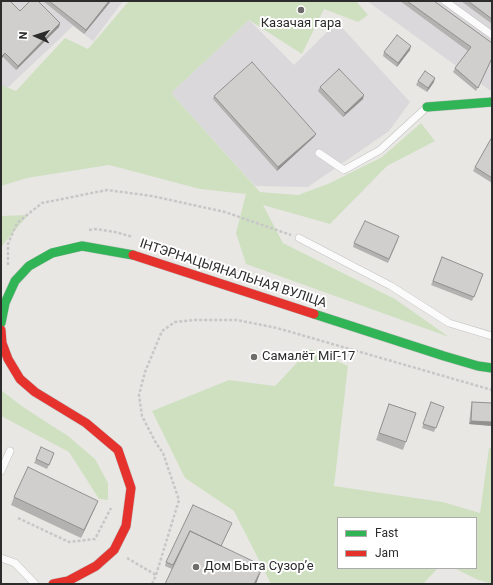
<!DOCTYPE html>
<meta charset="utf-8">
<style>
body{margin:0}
#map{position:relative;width:493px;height:585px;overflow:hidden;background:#e9e7e4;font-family:Roboto,sans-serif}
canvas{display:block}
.frame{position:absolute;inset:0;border:2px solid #2c2c2c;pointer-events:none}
.legend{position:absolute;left:337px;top:517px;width:140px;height:52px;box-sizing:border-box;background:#fff;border:1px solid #ababab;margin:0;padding:5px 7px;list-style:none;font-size:12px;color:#2c2c2c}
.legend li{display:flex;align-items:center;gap:8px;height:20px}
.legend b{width:20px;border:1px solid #ababab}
.north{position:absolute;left:16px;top:16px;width:40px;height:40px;-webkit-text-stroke:3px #fff;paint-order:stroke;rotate:273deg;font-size:11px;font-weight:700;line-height:16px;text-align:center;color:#2c2c2c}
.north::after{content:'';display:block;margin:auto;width:14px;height:18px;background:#2c2c2c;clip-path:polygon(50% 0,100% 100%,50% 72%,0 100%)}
</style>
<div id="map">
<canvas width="493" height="585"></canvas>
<div class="frame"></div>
<ul class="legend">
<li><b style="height:5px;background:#30b455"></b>Fast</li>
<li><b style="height:5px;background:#e5322d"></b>Jam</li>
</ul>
<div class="north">N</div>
</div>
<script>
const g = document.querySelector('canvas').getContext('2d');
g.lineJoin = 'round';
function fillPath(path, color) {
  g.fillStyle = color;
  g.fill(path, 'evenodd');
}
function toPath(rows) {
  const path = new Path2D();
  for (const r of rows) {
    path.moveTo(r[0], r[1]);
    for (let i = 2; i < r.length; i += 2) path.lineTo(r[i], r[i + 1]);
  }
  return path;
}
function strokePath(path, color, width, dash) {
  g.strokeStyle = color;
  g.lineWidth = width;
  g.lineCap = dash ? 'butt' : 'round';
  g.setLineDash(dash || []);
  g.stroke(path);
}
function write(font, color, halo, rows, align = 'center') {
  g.font = font + ' Roboto,sans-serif';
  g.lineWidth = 4;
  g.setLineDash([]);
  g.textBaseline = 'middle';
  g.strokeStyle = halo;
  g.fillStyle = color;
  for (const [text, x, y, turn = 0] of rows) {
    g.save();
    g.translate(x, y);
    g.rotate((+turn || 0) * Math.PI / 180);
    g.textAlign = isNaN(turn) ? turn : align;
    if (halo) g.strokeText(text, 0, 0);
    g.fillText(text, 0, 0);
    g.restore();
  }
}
fillPath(toPath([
 [1,1,123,1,93,41,73,26,1,94],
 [367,1,492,1,492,92],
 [249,20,294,65,337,22,410,102,389,131,308,187,255,186,171,93]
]), '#dad8da');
fillPath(toPath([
 [129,1,356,1,368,15,358,22,324,9,302,54,249,20,171,93,260,192,298,195,328,184,382,157,421,123,435,141,387,166,330,224,263,205,283,243,395,299,449,337,246,264,236,233,246,194,200,189,109,165,27,178,1,186,1,85,16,91,65,38,88,49],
 [28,215,1,247,1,216],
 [310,349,348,366,334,486,443,502,480,513,489,448,492,448,492,584,476,579,454,568,476,568,476,518,338,518,338,568,438,568,423,584,271,584,234,511,185,478,152,411,229,380,275,386],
 [1,390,23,407,68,436,95,459,108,483,108,500,99,499,69,452,1,416]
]), '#cfe0c1');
const lane = toPath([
 [445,1,492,35],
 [319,153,344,170,380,150,427,107],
 [299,238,391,286,449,323,492,336],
 [1,471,10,451],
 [1,558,15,563,35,584]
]);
const fast = toPath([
 [427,107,492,102],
 [314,314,444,356,478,366,492,368],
 [1,323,5,303,15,281,29,266,52,253,82,246,133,255]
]);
const jam = toPath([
 [133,255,314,314],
 [1,330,2,343,8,359,20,379,35,392,86,423,118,450,131,488,126,526,114,550,96,566,68,581,53,584]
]);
strokePath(lane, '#c2c2c2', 8);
strokePath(fast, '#c2c2c2', 10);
strokePath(jam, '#c2c2c2', 10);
strokePath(toPath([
 [89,230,95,229,115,232,133,237],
 [8,265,8,244,17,223,42,203,107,190,152,196,225,212,291,235],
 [18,518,69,542,95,539,111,508],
 [127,558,156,575],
 [152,584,156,575,179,500,163,453,156,443,142,416,139,395,145,372,162,331,175,322,195,320,237,320,277,328,492,390]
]), '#c7c7c7', 2.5, [3, 2]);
strokePath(lane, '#fcfbfb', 7);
strokePath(fast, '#30b455', 9);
strokePath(jam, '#e5322d', 9);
fillPath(toPath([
 [1,1,20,11,60,23,59,27,16,70,3,57,1,59],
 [43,1,111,1,84,34],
 [400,1,434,1,492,43,492,59,476,91,453,72,455,68,468,51],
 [461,1,492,1,492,24],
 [410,50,397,67,383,56,384,52],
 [418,81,434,82,427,92,416,85],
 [320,87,363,99,343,117,318,91],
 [214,96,316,134,314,137,277,171,213,99],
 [492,137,492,183,473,171,475,167],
 [398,240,388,263,353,247,354,243],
 [442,257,483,274,472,301,431,285],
 [431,402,444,407,434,432,422,428],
 [472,402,492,403,492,426,469,424,471,406],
 [389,404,416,413,403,450,376,440],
 [53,457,47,469,34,463,36,459],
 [14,497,95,508,81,538,11,505],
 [230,527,221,546,172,569,165,566,166,562]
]), '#b4b2b0');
fillPath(toPath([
 [109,1,111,1,84,34,86,30],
 [60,23,59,27,16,70,18,66],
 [411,46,410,50,397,67,398,63],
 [5,53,3,57,1,59,1,57],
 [435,78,434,82,427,92,428,88],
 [364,95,363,99,343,117,345,113],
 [316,134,314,137,277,171,278,167],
 [471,421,492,422,492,426,469,424],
 [98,501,95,508,81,538,84,530],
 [263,566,256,584,254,584]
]), '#929190');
const building = toPath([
 [1,1,10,1,20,11,30,1,38,1,60,23,18,66,5,53,1,57,1,1],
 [49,1,109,1,86,30,49,1],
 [407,1,434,1,492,43,492,58,478,88,455,68,471,47,407,1],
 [468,1,492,1,492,19,468,1],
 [397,35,411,46,398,63,384,52,397,35],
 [252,62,316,134,278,167,214,96,252,62],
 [339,69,364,95,345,113,320,87,339,69],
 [425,71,435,78,428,88,418,81,425,71],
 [492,137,492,178,475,167,492,137],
 [365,221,399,236,389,259,354,243,365,221],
 [442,257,483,274,474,297,433,281,442,257],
 [431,402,444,407,436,428,423,424,431,402],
 [472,402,492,403,492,422,471,421,472,402],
 [389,404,416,413,406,442,379,433,389,404],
 [41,447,54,453,49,465,36,459,41,447],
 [28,467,98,501,84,530,14,497,28,467],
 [193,505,232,523,221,546,190,531,173,565,166,562,193,505],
 [190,531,263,566,254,584,165,584,190,531]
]);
fillPath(building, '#d1cfcd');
strokePath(building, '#929190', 1);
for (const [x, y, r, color] of [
 [301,10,4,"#6e6d6c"],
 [254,357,4,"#6e6d6c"],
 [196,567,4,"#6e6d6c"]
]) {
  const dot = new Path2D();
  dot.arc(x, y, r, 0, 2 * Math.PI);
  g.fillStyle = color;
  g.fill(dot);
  strokePath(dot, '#fff', 1.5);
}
write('13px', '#2c2c2c', '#fff', [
 ["Казачая гара",301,24,"center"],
 ["Самалёт МіГ-17",262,357],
 ["Дом Быта Сузорʼе",204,567]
], 'left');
write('13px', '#2c2c2c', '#fff', [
 ["ІНТЭРНАЦЫЯНАЛЬНАЯ ВУЛІЦА",233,274,18]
]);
</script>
